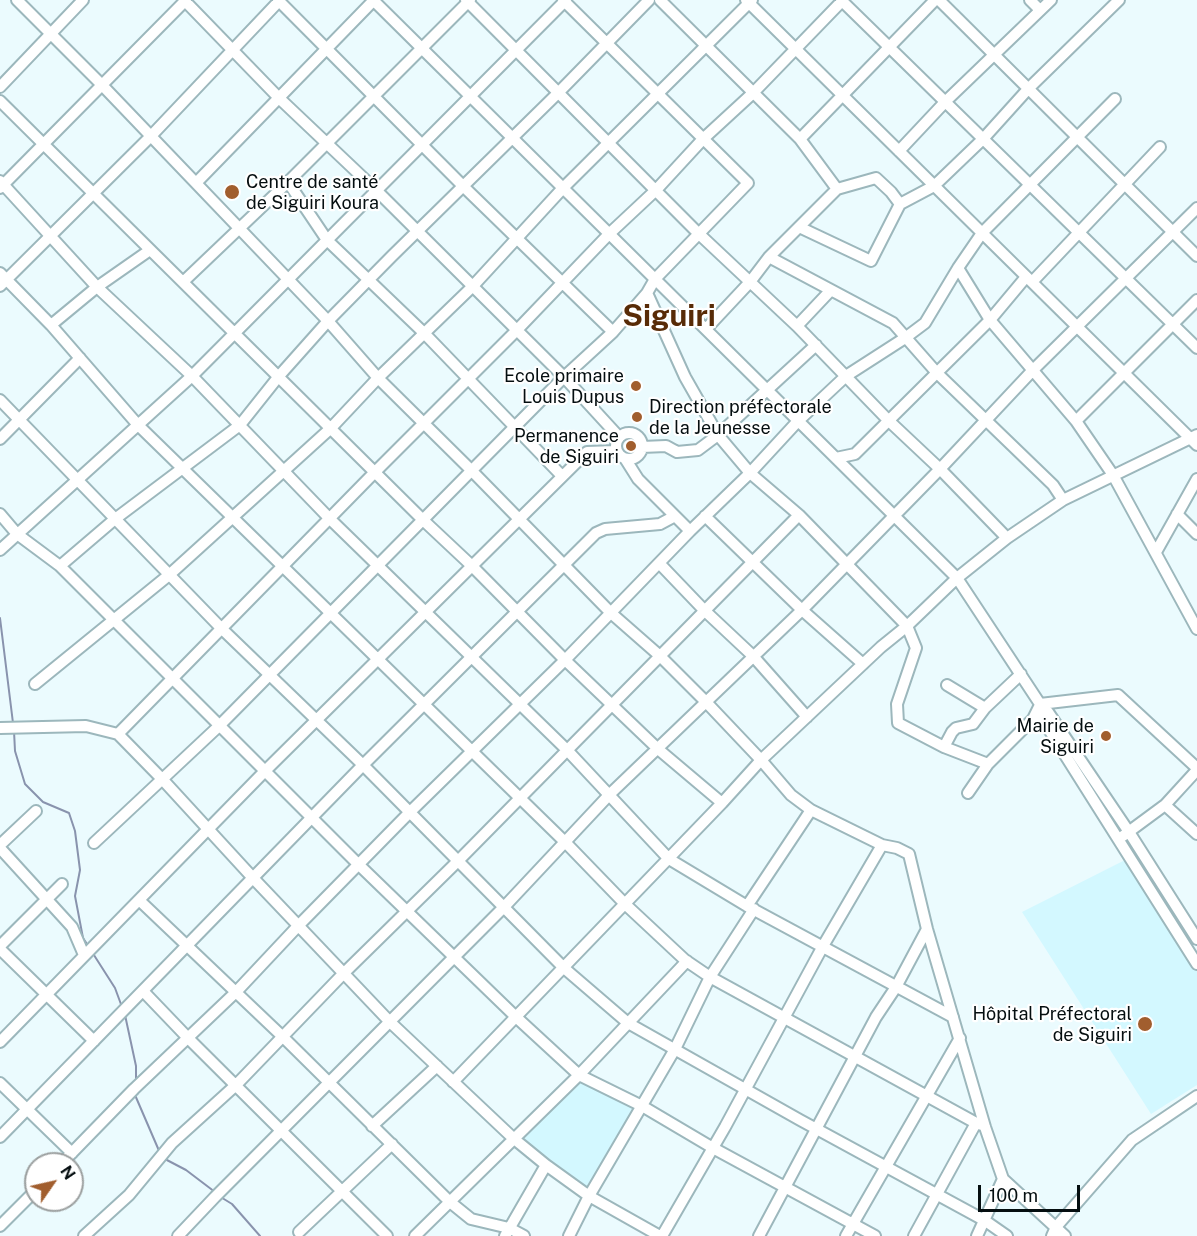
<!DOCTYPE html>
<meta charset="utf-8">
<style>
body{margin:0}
#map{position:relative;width:1197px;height:1236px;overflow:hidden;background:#ebfbfe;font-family:"Public Sans",sans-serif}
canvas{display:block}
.north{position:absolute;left:24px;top:1152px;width:60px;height:60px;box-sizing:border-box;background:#fff;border:2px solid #9b9f9f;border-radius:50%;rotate:56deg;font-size:16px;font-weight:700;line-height:24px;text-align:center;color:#050e10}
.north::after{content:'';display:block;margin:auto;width:21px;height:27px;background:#a15e2e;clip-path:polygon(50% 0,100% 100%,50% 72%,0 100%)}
.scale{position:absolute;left:978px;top:1185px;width:102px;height:27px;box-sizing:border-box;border:3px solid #050e10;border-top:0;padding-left:8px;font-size:18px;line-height:21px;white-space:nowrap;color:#050e10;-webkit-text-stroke:4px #fff;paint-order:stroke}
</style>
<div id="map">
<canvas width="1197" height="1236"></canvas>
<div class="north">N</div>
<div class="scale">100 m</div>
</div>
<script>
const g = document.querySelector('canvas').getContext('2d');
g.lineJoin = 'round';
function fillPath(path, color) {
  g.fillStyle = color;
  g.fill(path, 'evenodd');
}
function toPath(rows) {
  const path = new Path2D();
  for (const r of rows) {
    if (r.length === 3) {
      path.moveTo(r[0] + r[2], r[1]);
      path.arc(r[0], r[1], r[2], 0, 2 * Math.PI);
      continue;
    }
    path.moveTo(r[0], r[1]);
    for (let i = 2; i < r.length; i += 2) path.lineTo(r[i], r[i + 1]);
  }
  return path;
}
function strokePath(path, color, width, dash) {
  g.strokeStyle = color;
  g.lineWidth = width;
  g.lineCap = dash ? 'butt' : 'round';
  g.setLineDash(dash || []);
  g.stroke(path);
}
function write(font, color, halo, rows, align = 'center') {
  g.font = font + ' "Public Sans",sans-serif';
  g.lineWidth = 4.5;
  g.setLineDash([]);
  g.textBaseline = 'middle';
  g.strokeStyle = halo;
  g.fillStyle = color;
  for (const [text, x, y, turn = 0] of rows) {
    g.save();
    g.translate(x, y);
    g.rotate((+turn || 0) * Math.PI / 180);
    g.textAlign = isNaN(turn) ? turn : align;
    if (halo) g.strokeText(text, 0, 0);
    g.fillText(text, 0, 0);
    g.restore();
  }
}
fillPath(toPath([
 [1129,858,1197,964,1197,1085,1151,1114,1022,912],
 [580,1078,636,1107,588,1191,519,1137]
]), '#d3f8ff');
strokePath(toPath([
 [0,618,13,723],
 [14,731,15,751,25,784,43,802,69,813,75,831,80,870,75,896,83,938,89,947],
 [92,952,115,988,122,1007],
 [125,1015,136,1066,136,1080],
 [135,1095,160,1153],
 [163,1158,186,1170,215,1192],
 [219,1196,232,1204,260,1236]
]), '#8993ad', 2);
const minor = toPath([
 [17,0,101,84,328,321,378,378,471,470,611,613,660,656,706,702,761,760,791,795,811,810,882,845,897,848,909,854,927,929,985,1127,1003,1179,1065,1236],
 [184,0,280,99,376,190,564,377,619,437],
 [278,0,464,187,613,332],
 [373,0,957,578,1040,704,1048,712,1129,832,1197,939],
 [466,0,698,233,797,326,889,421,940,469,1007,538],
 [660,0,800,139,837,189],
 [746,0,1197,445],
 [841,0,1197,348],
 [939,0,1197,256],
 [1030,0,1040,10],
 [0,87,83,0],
 [0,101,423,520,472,566,565,660,658,749,722,803],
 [800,139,935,0],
 [899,151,946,101,1051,0],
 [0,181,97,287,192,376,330,519,567,750,669,859,747,906,953,1017],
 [288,182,327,240,424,333,562,476],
 [196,183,374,0],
 [0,188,186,0],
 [799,227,871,261,900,204],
 [769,257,893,323,937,373,1053,485,1063,500],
 [958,268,990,320,1076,421,1113,475,1197,629],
 [0,273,51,325,138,425,566,843,625,904,685,960,710,977,976,1123],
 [183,282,288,182,470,0],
 [1032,282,1160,147],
 [0,286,151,136,280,0],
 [647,293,685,377,718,435,750,473,799,515,907,626,916,648,897,704,898,723,944,747,988,764],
 [51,325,97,287,150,250],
 [797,326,831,290],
 [706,329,750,282,769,257,837,189,876,178,891,192,900,204,934,186,983,139,1029,88,1119,0],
 [0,400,221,628,363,765,564,968,628,1023,800,1120,984,1220,1007,1236],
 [1076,421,1197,300],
 [629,446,13],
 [0,439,80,358],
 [642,447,666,446,677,452,698,450,718,435,816,345],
 [836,458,855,454,990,320,1026,277],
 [626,460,638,479,690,531],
 [0,514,17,534,60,566,358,864,516,1017,579,1075,642,1106,713,1148,875,1236],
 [1177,514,1197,534],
 [705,516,802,610,863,664],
 [0,550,192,376,566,0],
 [1156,552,1197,479],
 [659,563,704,610,753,656,807,717],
 [60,566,115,519,240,425,279,376,328,321,392,256,558,93,649,0],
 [35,684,169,575,331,428,378,378,472,287,563,188,752,0],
 [947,685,985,708],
 [1040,704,1118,695,1197,768],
 [1040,705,1043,720,1197,964],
 [0,728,86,726,118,734,163,780,253,878,390,1022,513,1138,546,1165,589,1196,660,1236],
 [118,734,375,472,517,330,609,234,656,190,703,139,753,93,843,0],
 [944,747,952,732,956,728,973,724,985,708,1021,674],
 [968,793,988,764,1033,719,1040,705],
 [1165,805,1197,834],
 [1123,836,1165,805,1197,770],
 [94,843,219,726,564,377,613,332,647,293,655,279,748,183,563,0],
 [0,845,36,811],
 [0,848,72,927,84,955],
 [139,900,283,1037,450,1202,471,1219,509,1228,524,1236],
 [747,906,811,810],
 [0,946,62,884],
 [0,949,94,1041],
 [143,991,189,1039,387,1236],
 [0,1042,265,771,587,452,616,451],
 [453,1082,722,803,761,760,881,647,907,626,957,578,1007,538,1063,500,1197,435],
 [0,1083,72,1153],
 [372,1126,437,1066],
 [0,1137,363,765,596,533,605,529,660,524,675,516],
 [61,1164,134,1089,236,992,298,926,410,812,565,660,690,531,750,473,798,421,846,376,905,338,925,323,958,268,982,233,1115,99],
 [0,1226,36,1190],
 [299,1232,392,1144],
 [84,1236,129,1195,172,1143,236,1085,343,974,459,860,799,515],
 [178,1236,215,1197,504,907,610,794,802,610,940,469,1033,370,1197,208],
 [415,1236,579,1075,687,961],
 [505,1236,546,1165],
 [569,1236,589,1196,675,1049,710,977,754,909],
 [662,1236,725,1127,823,946,882,845],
 [759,1236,876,1017,896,987,927,929],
 [846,1236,960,1038],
 [914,1236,976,1123,982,1125],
 [977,1236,1003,1179],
 [1052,1236,1056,1227,1132,1140,1197,1096]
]);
strokePath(minor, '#9cb7bc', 14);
strokePath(minor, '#fff', 10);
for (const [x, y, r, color] of [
 [232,192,8,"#a15e2e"],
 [636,386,6,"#a15e2e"],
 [637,417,6,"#a15e2e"],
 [631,446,6,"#a15e2e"],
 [1106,736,6,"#a15e2e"],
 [1145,1024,8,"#a15e2e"]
]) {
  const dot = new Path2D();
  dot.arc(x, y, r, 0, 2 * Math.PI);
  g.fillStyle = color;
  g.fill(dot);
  strokePath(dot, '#fff', 2);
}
write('18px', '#050e10', '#fff', [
 ["Centre de santé",246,182,"left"],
 ["de Siguiri Koura",246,203,"left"],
 ["Ecole primaire",624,376],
 ["Louis Dupus",624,397],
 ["Direction préfectorale",649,407,"left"],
 ["de la Jeunesse",649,428,"left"],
 ["Permanence",619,436],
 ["de Siguiri",619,457],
 ["Mairie de",1094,726],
 ["Siguiri",1094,747],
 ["Hôpital Préfectoral",1132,1014],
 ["de Siguiri",1132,1035]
], 'right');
write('bold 30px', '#582b07', '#fff', [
 ["Siguiri",669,317]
]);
</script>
